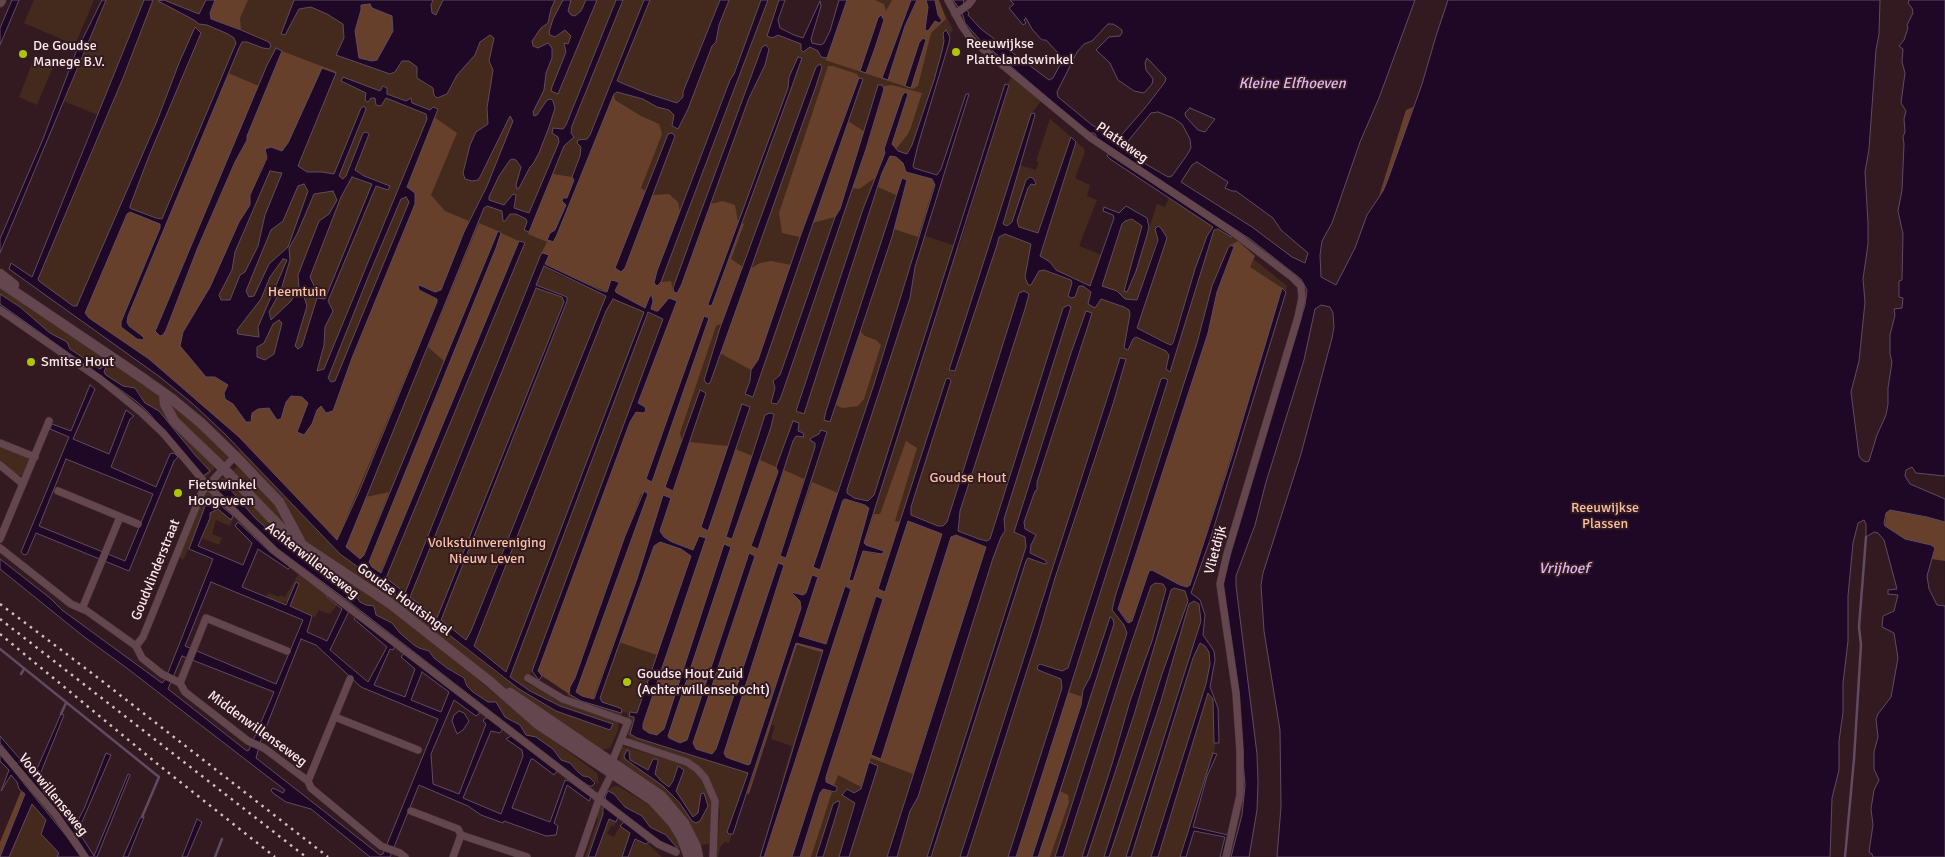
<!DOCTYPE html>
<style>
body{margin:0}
canvas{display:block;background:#331a21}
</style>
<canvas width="1945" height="857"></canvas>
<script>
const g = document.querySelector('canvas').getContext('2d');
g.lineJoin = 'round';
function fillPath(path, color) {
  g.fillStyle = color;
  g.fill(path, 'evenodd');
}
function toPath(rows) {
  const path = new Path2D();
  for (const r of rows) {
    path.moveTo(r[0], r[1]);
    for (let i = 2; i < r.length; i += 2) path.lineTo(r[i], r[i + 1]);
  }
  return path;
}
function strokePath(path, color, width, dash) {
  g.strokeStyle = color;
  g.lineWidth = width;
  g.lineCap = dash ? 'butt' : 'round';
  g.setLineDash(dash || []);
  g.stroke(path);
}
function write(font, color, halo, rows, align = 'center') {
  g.font = font + ' Signika,sans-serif';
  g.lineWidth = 4;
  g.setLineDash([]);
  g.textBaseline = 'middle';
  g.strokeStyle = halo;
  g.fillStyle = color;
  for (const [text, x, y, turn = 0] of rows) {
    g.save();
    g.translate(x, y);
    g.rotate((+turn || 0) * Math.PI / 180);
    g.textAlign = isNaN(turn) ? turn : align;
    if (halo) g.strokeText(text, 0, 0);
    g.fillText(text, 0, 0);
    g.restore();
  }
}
fillPath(toPath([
 [34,0,94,0,75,45,24,23],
 [106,0,144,0,98,115,63,101],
 [149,0,783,0,772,28,825,50,844,0,938,0,953,30,949,35,908,168,940,179,925,236,959,247,1009,85,1008,84,1012,75,1042,100,1031,114,999,226,1036,244,1033,260,1135,308,1133,330,1174,349,1213,229,1207,236,1171,345,1137,328,1167,238,1158,236,1138,300,1125,299,1116,291,1102,286,1122,224,1128,219,1132,219,1142,226,1129,290,1157,204,1165,207,1169,198,1238,241,1235,244,1287,286,1189,592,1202,609,1200,637,1212,654,1208,689,1214,696,1217,727,1214,754,1183,857,763,857,827,649,794,638,751,773,634,717,634,721,632,724,633,736,636,738,748,773,727,832,732,834,729,843,725,842,720,847,718,857,716,857,720,811,717,796,703,771,696,764,683,758,631,740,627,733,631,719,628,718,627,713,623,712,622,715,620,715,574,699,568,696,567,693,581,701,620,712,571,693,536,667,668,318,541,262,542,255,539,263,559,275,663,319,593,509,532,671,525,682,558,700,618,721,619,728,610,748,601,750,508,690,416,618,304,540,236,454,240,450,340,554,413,607,502,677,544,705,609,730,612,724,560,706,530,691,510,677,506,672,385,578,524,245,523,242,382,580,204,409,34,282],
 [35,56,54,64,37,105,19,97],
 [1050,119,1071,137,1038,233,1019,227,1017,221,1028,188,1031,184,1036,183,1033,178,1019,200,1012,222,1010,226,1004,226,1002,222,1019,165,1036,170,1039,162,1036,161],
 [1076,142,1084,148,1085,152,1075,178,1090,185,1087,196,1097,200,1079,246,1102,255,1090,286,1056,270,1054,266,1040,256],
 [0,288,150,389,157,395,214,464,214,469,206,477,204,477,186,458,187,456,203,476,206,465,195,455,159,411,145,403,139,392,132,387,123,386,106,375,104,372,104,369,100,369,70,349,67,342,50,333,20,307,0,294],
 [171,401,228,455,226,460,222,461,186,431,169,404],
 [0,446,28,457,30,464,26,474,18,476,0,461],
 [237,467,275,503,291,531,232,471],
 [222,478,229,478,238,489,417,629,531,724,597,773,599,784,589,777,583,776,570,763,561,760,558,755,530,736,526,735,520,725,505,717,494,702,488,702,483,700,467,686,464,677,447,668,434,658,429,651,419,648,414,645,400,633,392,623,376,615,376,610,360,602,353,591,336,583,312,561,286,545,255,518,229,488,217,490,213,488,213,485],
 [207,491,209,491,234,517,230,526,216,520,212,534,222,538,219,545,202,538,210,518,210,513,214,510,218,509,231,519,233,516,213,498,183,560,179,556,204,495],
 [299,573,328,593,327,597,337,605,330,614,319,610,315,617,289,606,299,584,296,582,287,602,285,601,284,604,266,597,268,593,279,597,280,595,285,597],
 [797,645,823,653,784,781,782,780,792,746,771,739,775,726,772,725],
 [622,746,674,761,688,767,701,777,710,791,713,809,710,844,698,845,619,762],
 [627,750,630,755,630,760,644,769,648,770,653,759,658,761,655,774,661,781,669,788,678,767,684,770,676,791,693,817,698,813,701,795,696,823,663,786,625,759,624,756],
 [618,786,654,808,667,822,681,846,681,849,674,846,666,835,650,827,644,819,625,807,614,794,608,791,612,787],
 [32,803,46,821,63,857,9,857],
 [606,805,602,811,603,814,588,857,585,857,598,819,596,816,600,807],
 [609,818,616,822,614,826,611,826,607,834,614,837,620,826,630,833,622,857,595,857],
 [637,838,648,844,662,857,628,857]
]), '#432a1c');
fillPath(toPath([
 [215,0,248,0,240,18,241,30,211,19,210,13],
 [847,0,875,0,884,4,886,11,892,0,911,0,905,15,905,26,917,0,926,0,928,7,925,30,935,21,942,20,938,15,935,0,939,0,946,19,931,33,918,86,913,89,825,60,827,58],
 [361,4,370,4,372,8,392,16,393,31,377,60,372,61,359,58,357,50,355,31,361,10],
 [282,51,337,72,336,73,322,69,288,143,282,151,271,147,250,195,250,205,239,222,210,287,215,377,228,385,233,404,246,422,251,422,252,413,258,409,269,408,277,419,286,402,292,395,302,397,308,403,297,432,312,424,317,410,321,406,333,411,352,358,415,204,407,187,434,117,457,133,431,195,445,211,469,221,441,291,435,292,420,285,424,293,437,299,437,302,337,540,239,437,149,359,89,318,85,313,127,214,130,212,160,224,160,228,121,322,121,327,137,339,141,335,129,327,127,322,128,316,228,73,259,86,157,327,166,330,198,247,235,162,247,140,247,136],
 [828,66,833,66,857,74,859,78,800,237,782,233,779,213],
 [892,85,922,93,911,127,908,134,896,149,892,144,908,94,891,131,884,149,885,153,875,178,859,189,852,188,880,104,884,86],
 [614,94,615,100,641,116,659,124,662,134,641,188,645,191,625,268,652,195,669,194,678,202,680,213,654,283,659,285,661,282,671,281,673,291,677,293,711,204,723,201,735,205,738,222,708,304,712,305,742,223,744,224,731,259,743,267,723,323,716,326,680,433,682,441,666,487,673,491,690,442,728,446,701,527,708,531,736,449,752,456,726,537,732,539,760,460,776,467,778,471,751,546,758,549,784,470,804,479,780,555,786,558,812,482,838,493,814,568,839,507,845,499,869,507,862,554,863,551,866,550,874,554,883,551,866,545,864,543,874,514,880,514,906,441,917,448,895,521,900,522,892,551,885,564,885,592,906,523,908,521,943,534,872,755,881,758,951,537,953,535,956,535,985,547,986,549,913,774,871,758,861,787,838,775,834,786,826,782,826,777,883,600,875,597,792,857,764,857,851,589,845,587,826,644,799,636,817,577,812,575,806,593,803,595,791,593,800,601,801,608,750,764,748,765,731,759,726,757,724,753,784,566,778,563,716,749,712,754,696,749,693,743,755,556,749,553,687,740,680,743,668,738,668,736,731,547,724,545,664,729,657,735,649,733,643,729,643,725,706,538,694,550,672,542,664,537,660,532,671,498,663,496,637,579,593,699,582,696,576,692,648,494,641,494,575,678,570,687,569,694,542,676,538,671,630,422,636,412,640,413,645,407,638,404,676,301,665,303,658,311,656,311,651,309,653,301,650,296,645,308,617,293,615,291,619,283,611,280,607,292,558,271,545,264,544,253,541,254,547,242,528,234,553,174,572,177,574,179,567,198,564,198,566,205,551,241,554,241],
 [705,316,651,482,646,479],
 [1413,107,1398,154,1384,189,1379,196,1406,110],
 [848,121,865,132,840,209,835,217,812,223],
 [890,155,900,159,903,163,906,172,932,179,935,182,918,237,894,229,907,180,902,178,896,195,878,187,882,173],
 [479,223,498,231,444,361,428,347],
 [501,233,519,241,424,472,380,573,369,565,372,553],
 [1238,241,1255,256,1250,267,1282,288,1271,330,1190,585,1187,587,1180,585,1152,570,1149,571,1132,621,1129,623,1118,609,1208,333,1217,292,1234,247,1231,245],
 [771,261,791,265,758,360,751,370,720,353,750,269,760,263],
 [860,331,865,336,876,340,881,345,864,399,858,406,842,408,836,405],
 [389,492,364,555,360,559,346,547,366,497],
 [1890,510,1927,517,1945,522,1945,561,1932,559,1935,548,1931,545,1905,539,1885,526,1886,513],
 [660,542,681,549,692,556,657,655,619,642,654,546],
 [796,642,823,650,823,653,797,645,749,794,747,794],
 [1068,692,1083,697,1081,705,1033,857,1016,857],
 [823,789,832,792,811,857,800,857,820,793],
 [21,791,25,794,0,856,0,842],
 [1060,791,1068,795,1069,802,1050,857,1038,857]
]), '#66402b');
const water = toPath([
 [12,0,19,0,0,45,0,28,12,0],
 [102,0,106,0,0,253,0,239,43,139,76,52,102,0],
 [144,0,153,0,123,78,38,279,39,281,73,306,77,306,78,303,157,121,179,63,195,27,201,33,149,156,130,206,130,208,132,209,156,218,162,219,236,43,234,38,228,34,207,25,199,24,194,20,158,1,164,0,199,14,206,0,215,0,210,13,211,19,241,30,269,42,271,46,269,49,263,48,247,42,242,42,239,48,128,316,127,322,129,326,141,335,144,338,143,340,137,339,121,327,121,322,160,228,160,224,130,212,127,214,85,313,89,318,149,359,239,437,337,540,359,492,437,302,437,299,419,290,418,286,419,285,435,292,441,290,464,232,487,186,513,121,510,116,480,177,478,180,472,181,465,179,463,173,470,145,476,132,488,124,487,108,493,70,489,61,494,38,490,35,480,42,475,55,457,75,447,94,437,98,434,95,433,88,417,78,417,67,409,61,402,61,395,72,390,74,336,55,344,38,343,24,327,14,311,7,299,9,285,35,281,34,294,0,433,0,431,5,432,13,436,15,443,0,555,0,551,9,548,23,541,28,532,41,533,46,538,48,548,43,552,48,552,58,546,73,544,90,533,112,534,116,537,115,547,100,551,99,553,101,555,108,549,127,539,153,533,164,530,167,519,188,517,189,516,185,521,167,516,160,512,159,510,160,499,176,489,197,489,200,504,205,513,194,516,195,514,208,529,213,559,142,558,137,552,133,553,128,563,129,566,125,616,0,623,0,572,126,571,133,574,137,564,146,529,232,524,230,527,222,526,219,516,214,510,214,505,221,503,221,502,211,487,206,484,208,346,547,360,559,364,555,498,231,501,233,496,248,369,562,372,567,381,573,519,241,523,242,525,243,524,245,386,578,405,593,541,254,543,253,549,255,545,264,600,290,607,292,611,280,616,281,619,283,615,291,617,293,645,308,650,296,652,296,653,301,651,309,656,311,658,311,669,298,677,301,638,403,645,407,646,411,643,413,636,412,630,422,538,671,542,676,539,680,532,671,663,319,648,312,510,677,530,691,560,706,613,724,610,730,556,711,519,689,413,607,340,554,225,434,193,404,160,377,9,269,11,263,32,277,144,0],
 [370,4,372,8,392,16,393,31,377,60,372,61,359,58,355,31,361,10,361,5,370,4],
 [544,266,606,296,471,631,466,640,441,620,567,301,567,297,536,285,544,266],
 [536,288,562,297,564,302,437,618,410,597,536,288],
 [613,299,644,312,506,672,474,646,606,311,613,299],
 [563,0,571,0,568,11,571,15,575,16,581,11,586,0,597,0,558,94,551,91,552,87,566,52,564,43,568,44,571,36,565,30,555,37,550,35,549,32,553,19,563,0],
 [644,0,650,0,617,81,646,93,677,103,683,97,683,92,720,0,729,0,719,25,716,42,712,46,688,109,678,129,672,126,674,115,669,110,657,107,643,99,617,92,614,94,556,237,553,242,551,241,547,240,550,233,555,230,566,205,562,201,563,198,567,198,574,180,572,177,580,156,581,147,577,143,578,140,587,139,590,135,644,0],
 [761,0,768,0,661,282,657,286,654,283,657,271,730,80,734,74,761,0],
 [779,0,785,0,778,20,780,28,794,35,803,38,820,1,821,6,811,39,812,43,821,45,824,43,830,31,839,0,847,0,827,58,821,57,818,51,810,47,803,52,801,50,801,44,778,35,772,38,767,36,779,0],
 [911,0,917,0,905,26,891,70,888,80,882,78,911,0],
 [926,0,935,0,938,15,942,21,939,23,935,21,928,31,925,30,928,7,926,0],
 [953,0,964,0,963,6,969,13,968,15,981,29,1049,80,1053,78,1061,63,1059,54,1046,40,1042,40,1032,29,1026,18,1024,20,1026,23,1023,25,1009,8,1014,4,1010,0,1415,0,1379,98,1360,142,1332,223,1322,241,1320,255,1321,277,1336,285,1355,248,1367,215,1383,191,1388,179,1422,84,1436,36,1448,0,1880,0,1879,34,1876,50,1869,149,1865,172,1868,223,1868,244,1863,279,1865,302,1859,361,1851,392,1859,456,1862,460,1866,462,1869,461,1877,435,1886,415,1888,404,1888,388,1892,362,1890,354,1890,335,1895,315,1894,309,1902,308,1903,298,1899,297,1899,281,1902,280,1903,234,1898,211,1902,190,1904,144,1903,137,1905,132,1904,119,1906,111,1901,103,1905,73,1902,62,1903,49,1899,46,1904,40,1908,28,1907,25,1913,13,1912,8,1908,3,1909,0,1945,0,1945,476,1916,473,1912,467,1906,470,1905,476,1910,484,1945,499,1945,522,1927,517,1890,510,1886,513,1884,523,1885,526,1905,539,1931,545,1935,548,1927,576,1929,589,1937,605,1945,606,1945,857,1873,857,1872,854,1869,852,1873,825,1871,809,1874,790,1879,780,1874,769,1874,752,1878,737,1876,719,1878,714,1891,697,1898,658,1894,633,1882,627,1883,616,1894,611,1898,595,1888,594,1888,590,1897,589,1884,540,1878,533,1874,532,1866,537,1866,524,1864,520,1858,523,1853,543,1848,596,1848,641,1843,683,1843,712,1839,741,1839,770,1832,798,1830,857,1277,857,1281,807,1280,730,1264,631,1261,585,1263,573,1301,454,1332,338,1334,327,1333,313,1330,307,1321,305,1315,309,1304,360,1266,482,1255,525,1236,576,1236,586,1257,754,1258,782,1257,810,1249,857,1231,857,1242,815,1245,786,1239,706,1223,584,1234,538,1305,305,1307,290,1301,279,1250,239,1096,138,1096,135,1094,133,1089,133,980,40,965,23,962,12,953,0],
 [1108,24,1113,24,1118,27,1122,30,1122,33,1120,36,1109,37,1096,50,1110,63,1118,80,1134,91,1144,93,1152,84,1153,79,1146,70,1145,63,1147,58,1166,78,1165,82,1145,108,1117,140,1092,125,1058,97,1057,92,1077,52,1084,44,1092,41,1108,24],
 [1190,108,1215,119,1205,132,1198,130,1186,117,1185,113,1190,108],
 [1158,112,1173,118,1182,124,1190,139,1191,148,1187,155,1172,176,1168,177,1137,159,1140,153,1137,151,1134,154,1124,146,1151,113,1158,112],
 [1197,162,1228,182,1225,188,1232,191,1236,191,1273,218,1281,230,1308,253,1305,263,1292,257,1252,227,1181,182,1192,165,1197,162],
 [881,15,884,20,875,48,866,73,860,71,878,18,881,15],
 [946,30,950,37,949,43,918,145,913,166,914,168,937,175,941,169,966,94,969,94,915,267,910,298,847,490,847,493,854,498,868,501,874,495,1005,84,1009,85,864,543,866,545,884,551,882,554,863,551,853,581,849,580,869,508,865,505,845,499,843,500,820,570,813,567,874,384,935,185,932,179,906,172,903,163,896,157,890,156,882,173,804,414,796,411,863,209,885,153,884,149,902,96,905,92,908,94,892,144,898,151,907,154,912,145,934,80,942,51,944,41,943,33,946,30],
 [923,38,926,40,911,88,905,86,919,43,923,38],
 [766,45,769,49,765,65,749,98,681,286,677,293,674,292,673,288,697,222,762,47,766,45],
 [276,48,282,51,247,136,247,140,235,162,198,247,166,330,163,335,160,336,155,331,157,327,267,65,276,48],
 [798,57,802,58,791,89,712,305,709,306,708,304,772,131,788,88,789,77,798,57],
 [820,64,822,67,816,86,710,383,707,384,704,380,720,328,816,67,820,64],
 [322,68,336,73,298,166,307,172,322,172,334,174,361,108,364,106,366,109,339,176,343,179,346,176,363,133,366,132,369,134,355,170,364,176,390,186,388,190,376,186,328,301,333,311,325,327,324,345,317,371,324,369,427,119,426,114,386,98,381,106,376,105,375,98,371,98,368,102,365,100,366,93,341,81,343,77,380,91,383,86,387,88,387,94,406,101,411,98,412,103,430,110,433,107,438,109,407,187,415,193,415,204,352,358,333,411,326,413,321,406,317,410,312,424,304,435,297,432,308,403,302,397,291,396,286,402,281,419,277,420,269,408,258,409,252,413,251,422,246,422,233,404,225,399,224,393,228,385,215,377,206,377,180,346,183,332,210,287,239,222,250,205,250,195,267,158,265,149,271,147,282,151,288,143,322,68],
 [270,171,282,173,265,215,258,246,245,272,240,275,230,300,221,300,219,295,232,270,235,252,270,171],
 [352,177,372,184,325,299,317,298,302,346,298,349,295,346,307,306,304,297,315,288,310,277,341,197,352,177],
 [304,184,308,191,288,247,269,264,254,296,249,297,246,291,271,230,283,221,298,186,304,184],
 [333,191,337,200,329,214,319,221,298,275,299,288,291,301,271,320,269,312,281,290,290,260,289,248,297,234,314,194,333,191],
 [406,197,409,202,335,381,331,382,328,378,369,275,401,199,406,197],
 [283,259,287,260,258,327,259,337,238,334,237,330,261,299,270,277,283,259],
 [279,320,282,323,274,354,265,360,257,357,257,347,264,343,273,324,279,320],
 [859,78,863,79,753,397,745,394,750,381,751,370,758,360,800,237,859,78],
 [878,85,882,85,884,89,866,149,781,397,777,404,771,403,775,388,773,381,780,375,835,217,840,209,878,85],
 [1034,113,1035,115,1003,224,1007,226,1012,222,1026,180,1030,177,1033,178,1036,183,1035,185,1031,184,1028,188,1017,221,1019,227,1038,233,1071,137,1076,142,1040,256,1050,262,1056,270,1090,286,1114,218,1113,215,1103,211,1104,207,1119,213,1126,206,1147,218,1149,227,1147,235,1136,271,1127,292,1124,291,1142,226,1132,219,1125,221,1122,224,1102,286,1117,291,1125,299,1137,300,1158,240,1155,229,1158,226,1161,228,1167,238,1137,328,1166,343,1171,345,1173,343,1195,269,1207,236,1213,227,1110,159,1107,156,1108,154,1233,236,1231,237,1218,229,1214,230,1170,372,1166,369,1169,355,1166,351,1136,337,1133,339,1128,350,1124,348,1130,314,1129,310,1124,307,1101,299,1095,308,1088,304,1091,292,1083,286,1079,286,1075,297,1071,298,1068,296,1072,283,1071,280,1044,270,1039,271,1031,285,1028,285,1025,277,1031,244,1005,234,999,237,997,245,955,371,949,370,1031,114,1034,113],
 [672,133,675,136,625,268,621,272,615,268,668,134,672,133],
 [902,178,907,180,892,237,830,422,824,420,826,411,902,178],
 [1231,245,1234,247,1217,292,1208,333,1118,609,1127,622,1129,623,1132,621,1149,571,1152,570,1180,585,1187,587,1190,585,1232,456,1282,288,1286,292,1210,540,1191,593,1200,600,1205,615,1203,635,1214,651,1215,660,1210,687,1218,708,1219,743,1214,743,1213,699,1208,693,1158,857,1151,857,1206,684,1210,664,1209,652,1205,646,1200,643,1193,658,1131,857,1126,857,1201,621,1199,604,1194,601,1189,604,1161,701,1109,857,1104,857,1162,674,1188,601,1185,591,1174,588,1171,590,1134,715,1087,857,1082,857,1112,764,1130,701,1152,641,1166,589,1163,584,1155,583,1151,586,1130,647,1063,857,1055,857,1127,633,1124,625,1112,610,1115,597,1197,343,1212,286,1228,248,1231,245],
 [1024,291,1029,294,1025,309,960,511,958,531,979,539,987,541,990,539,1063,308,1068,305,1071,307,1004,519,1005,531,1001,537,993,558,918,797,910,811,897,857,887,857,986,547,956,535,951,537,881,759,871,755,942,534,908,521,885,592,878,589,946,379,949,378,951,381,911,507,911,515,938,526,943,526,947,522,1019,293,1024,291],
 [0,294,20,307,50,333,67,342,70,349,100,369,104,366,106,367,104,372,106,375,123,386,135,388,145,403,159,411,195,455,210,471,203,476,148,412,136,401,0,304,0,294],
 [1086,311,1092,313,1087,329,1037,482,1037,490,1035,491,1024,522,1025,529,1036,535,1031,545,1030,553,1045,560,1047,563,1045,564,1028,558,1026,561,931,857,927,857,1026,547,1025,537,1014,532,1071,353,1086,311],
 [704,316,709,318,652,482,646,479,704,316],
 [1120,358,1126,359,1113,404,1055,578,1038,636,967,857,960,857,1120,358],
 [1164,378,1168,380,1016,857,1008,857,1062,688,1061,679,1038,670,1037,667,1040,664,1062,671,1068,668,1161,379,1164,378],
 [90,385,95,389,73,439,109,454,126,410,134,416,130,419,111,467,156,487,170,454,174,453,178,457,174,461,129,571,36,533,27,554,24,555,21,552,69,437,50,429,52,424,71,431,90,385],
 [66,459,153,494,125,561,39,526,66,459],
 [700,390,706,393,673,491,665,487,700,390],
 [742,404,750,407,708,531,701,527,742,404],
 [770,413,774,414,771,427,732,539,726,537,765,415,770,413],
 [793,421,799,423,798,431,803,433,804,437,796,436,793,441,758,549,751,546,778,472,776,467,793,421],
 [821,430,827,432,786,558,780,556,815,447,815,443,810,440,811,438,819,434,821,430],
 [220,482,229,488,255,518,286,545,312,561,336,583,353,591,360,602,366,605,374,606,376,615,392,623,400,633,414,645,419,648,429,651,434,658,447,668,464,678,467,686,473,692,488,702,496,702,505,717,520,725,526,735,536,737,553,749,561,760,570,763,578,772,583,776,589,777,595,783,592,786,589,786,573,775,348,601,278,549,217,490,215,487,220,482],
 [644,491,648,494,576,692,582,696,594,699,637,579,663,495,671,498,660,531,664,537,672,542,693,550,699,536,706,538,643,724,643,729,649,733,657,735,664,729,724,544,731,547,668,736,669,738,680,743,687,740,749,553,755,556,693,743,696,749,712,754,716,749,778,563,784,565,724,753,726,757,731,759,748,765,750,764,801,608,800,601,791,592,803,595,806,593,812,575,818,577,799,636,826,644,845,586,851,589,764,857,760,857,823,650,796,643,733,834,729,834,727,832,748,773,637,738,630,734,634,720,634,717,629,716,630,712,637,713,691,556,681,549,660,542,654,546,600,698,602,702,620,708,622,710,621,713,581,701,569,694,570,687,575,678,625,536,644,491],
 [211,497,233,516,231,520,218,509,210,513,210,518,198,546,243,565,252,543,235,526,238,522,270,552,290,567,288,569,258,549,242,587,286,605,296,582,299,584,290,606,312,616,307,632,327,641,342,609,327,597,328,593,349,611,330,650,368,682,387,647,354,619,356,617,395,646,393,650,390,649,374,685,405,697,415,669,401,657,405,652,479,710,479,714,476,716,454,700,431,754,433,784,459,794,486,724,483,721,485,718,488,718,501,727,502,730,500,733,491,731,463,798,501,814,523,756,522,750,506,739,511,736,557,771,554,775,533,759,531,759,512,808,550,822,565,780,569,781,591,797,589,801,567,785,554,823,558,826,556,835,546,836,504,821,503,823,481,815,468,806,419,785,390,857,370,857,311,809,286,802,273,793,271,790,273,788,283,793,285,790,128,669,83,636,0,569,0,559,50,598,62,610,162,683,165,680,213,559,189,549,207,501,211,497],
 [211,582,303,620,276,684,185,646,211,582],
 [301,639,316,645,361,687,438,719,383,854,380,855,256,758,261,740,301,639],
 [182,656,274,692,249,750,247,751,168,689,182,656],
 [422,672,449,692,441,712,411,700,422,672],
 [876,596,883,599,826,777,826,782,837,787,837,789,835,792,823,789,820,793,800,857,792,857,876,596],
 [1110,617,1113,619,1114,624,1062,785,1038,857,1032,857,1081,705,1083,690,1090,677,1110,617],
 [459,711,464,713,469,721,463,730,457,734,452,721,454,715,459,711],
 [61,714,64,715,37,782,45,794,58,803,73,824,76,824,84,809,106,753,111,755,78,831,94,856,128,774,130,775,97,857,89,857,74,834,0,743,0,736,27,767,36,771,61,714],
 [627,750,629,751,630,760,648,770,653,759,657,759,658,761,655,774,661,781,669,787,673,781,678,766,684,770,676,791,693,817,698,813,701,794,704,793,708,806,700,821,696,823,692,821,679,802,663,786,625,759,624,756,627,750],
 [1213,753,1217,754,1207,776,1193,827,1228,835,1223,857,1220,857,1225,837,1194,831,1186,857,1180,857,1213,753],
 [0,755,5,760,83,857,57,857,59,853,41,834,46,820,32,804,9,857,0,857,25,794,19,789,17,782,11,775,1,791,9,770,0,761,0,755],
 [869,762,878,766,849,857,839,857,855,803,842,795,847,789,854,793,861,789,869,762],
 [608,791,614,794,625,807,642,816,650,827,666,835,678,849,674,849,664,844,606,800,605,797,608,791],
 [838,801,840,802,823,857,816,857,833,804,838,801],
 [605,807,618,817,616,822,609,819,595,857,588,857,603,814,603,808,605,807],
 [144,817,128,857,123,857,140,818,144,817],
 [197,819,202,822,187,857,182,857,197,819],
 [624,822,649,842,646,844,635,839,628,857,622,857,630,833,620,826,624,822]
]);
fillPath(water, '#1e0825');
strokePath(water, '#604b61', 1);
strokePath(toPath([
 [0,649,159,777,142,817],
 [21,674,24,669],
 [61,714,66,703],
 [215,857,222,839],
 [1845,857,1854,759,1861,645,1859,627,1866,537]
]), '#604b61', 2.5);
const minor = toPath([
 [948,0,962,26,971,39,1091,138,1234,233,1292,277,1301,286,1302,298,1298,317,1227,554,1220,584,1236,693,1240,751,1240,795,1226,857],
 [955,14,968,5,972,0],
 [0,310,100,379,142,413,163,433,207,485,276,552,658,844,676,852],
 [0,443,35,457],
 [0,465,23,484],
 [58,491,138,524],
 [0,539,49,421],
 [0,548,71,604,87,611,136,646,142,658,162,674,180,683,185,692,248,741,264,748,308,781,311,788,381,846,400,853,405,857],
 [82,609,120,517],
 [136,646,143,637,202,492,235,456],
 [528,678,563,699,628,722,612,762,612,773,599,799,579,857],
 [180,683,206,618,287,651],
 [335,717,418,750],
 [621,740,687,762,697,769,705,778,715,801,713,857],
 [0,749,56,815,85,857],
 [308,781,350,679],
 [411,811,458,829,461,835,527,857],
 [453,857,461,835]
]);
const secondary = toPath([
 [0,2,1,0],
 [0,274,14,285],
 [0,282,141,377,172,399,201,423,235,456,279,502,300,541],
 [164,394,165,404,174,421,223,468,290,537,391,604,489,681,538,724,652,800,673,823,682,838,689,857],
 [510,693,661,796,684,823,696,847,698,857]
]);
strokePath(minor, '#4b373c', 8);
strokePath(secondary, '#4b373c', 11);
strokePath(minor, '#64474e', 7);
strokePath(secondary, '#64474e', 10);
strokePath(toPath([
 [0,604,93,674,328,857],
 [0,619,306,857],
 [0,634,160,766,275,857]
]), '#d2bec3', 2.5, [2.5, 5]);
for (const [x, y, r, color] of [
 [956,52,5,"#aec509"],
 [23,54,5,"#aec509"],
 [31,362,5,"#aec509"],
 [178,493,5,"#aec509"],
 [627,682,5,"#aec509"]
]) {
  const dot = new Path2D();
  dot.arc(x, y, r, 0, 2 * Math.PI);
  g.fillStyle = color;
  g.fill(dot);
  strokePath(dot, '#331a21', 2);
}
write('14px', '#fae8ec', '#331a21', [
 ["Reeuwijkse",966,44],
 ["Plattelandswinkel",966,60],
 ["De Goudse",33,46],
 ["Manege B.V.",33,62],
 ["Smitse Hout",41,362],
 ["Fietswinkel",188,485],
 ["Hoogeveen",188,501],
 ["Goudse Hout Zuid",637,674],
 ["(Achterwillensebocht)",637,690]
], 'left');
write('14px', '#fae8ec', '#331a21', [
 ["Platteweg",1122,143,35],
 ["Vlietdijk",1216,550,-75],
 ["Achterwillenseweg",312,561,38],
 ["Goudvlinderstraat",156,570,-68],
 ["Goudse Houtsingel",404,600,36],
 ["Middenwillenseweg",257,729,36],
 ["Voorwillenseweg",53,795,51]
]);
write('14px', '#f8c1a4', '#331a21', [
 ["Heemtuin",297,292],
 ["Goudse Hout",968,478],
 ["Reeuwijkse",1605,508],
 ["Plassen",1605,524],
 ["Volkstuinvereniging",487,543],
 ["Nieuw Leven",487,559]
]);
write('italic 15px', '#e1b6f1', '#331a21', [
 ["Kleine Elfhoeven",1292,84],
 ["Vrijhoef",1564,569]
]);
</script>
